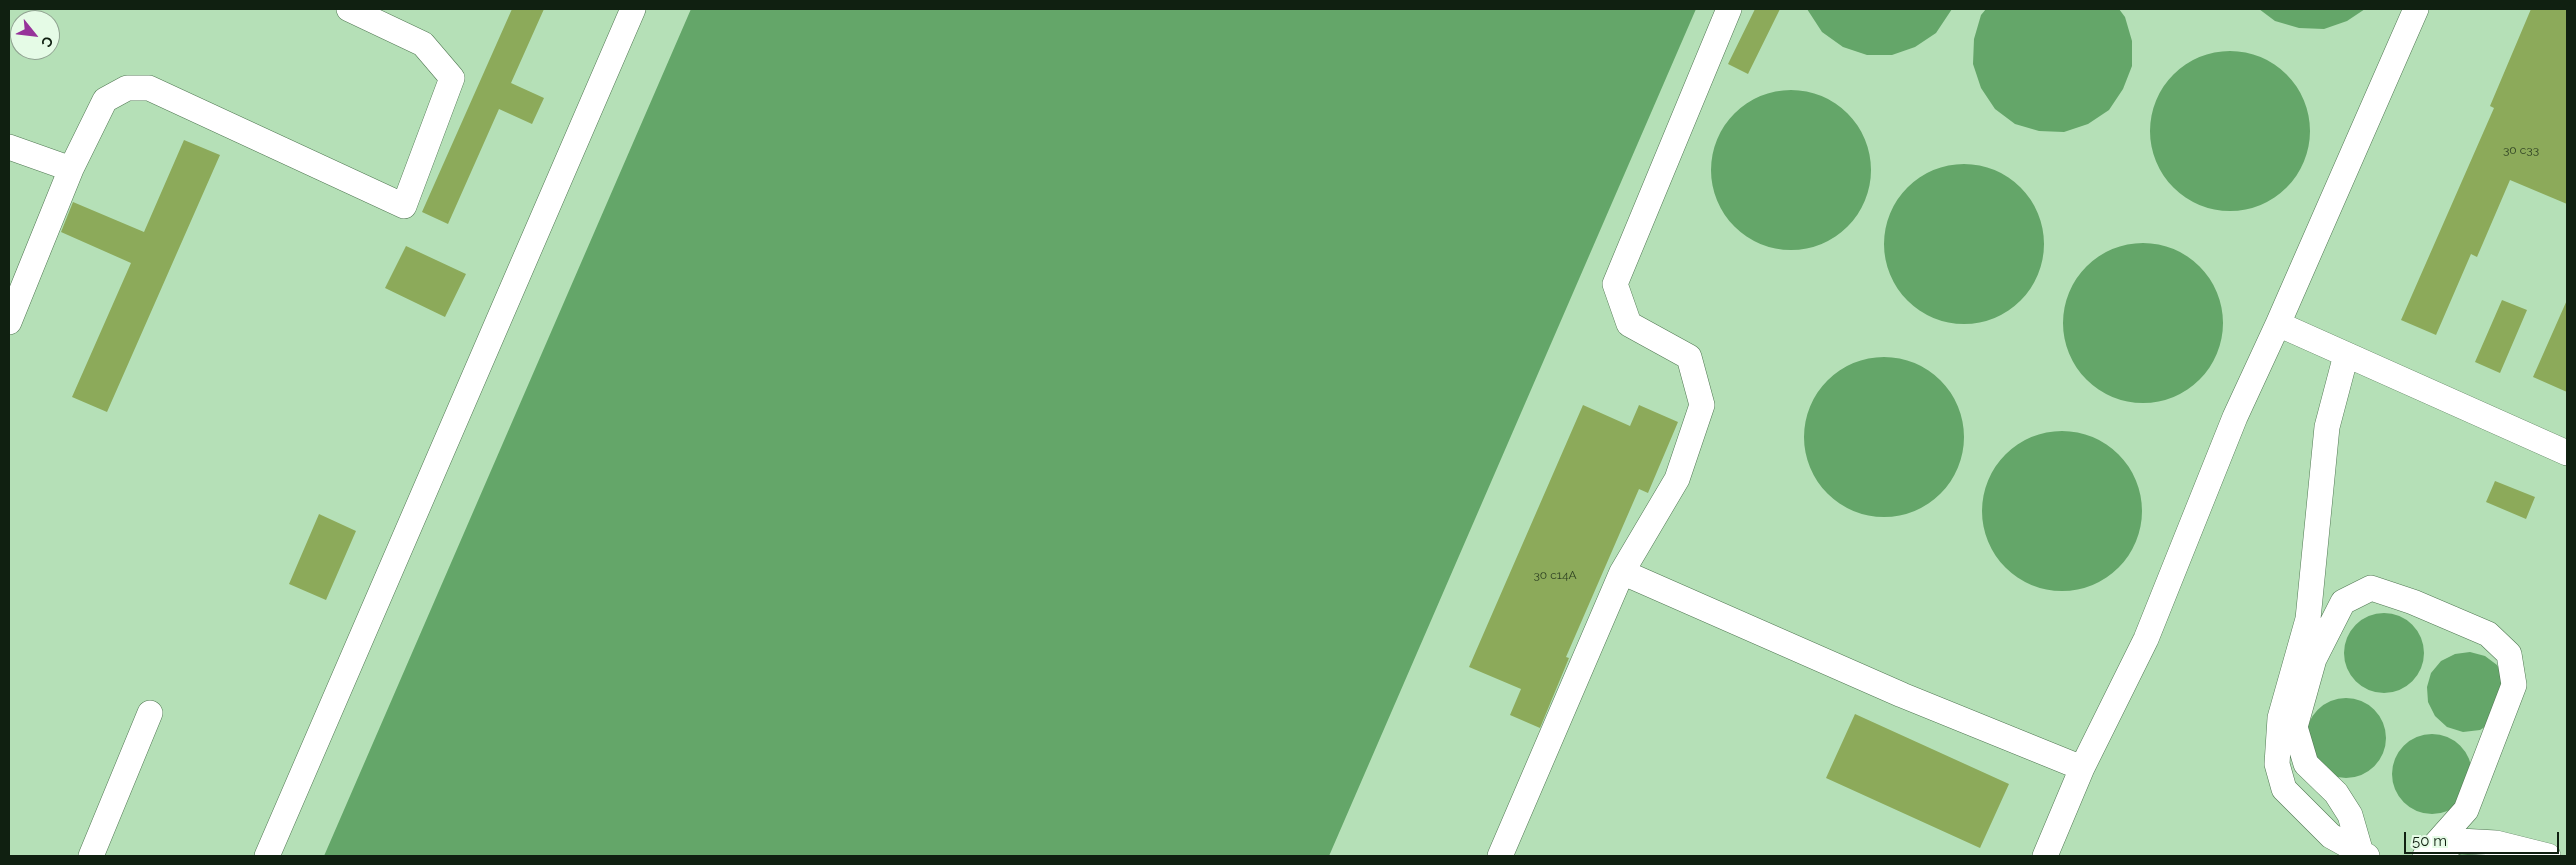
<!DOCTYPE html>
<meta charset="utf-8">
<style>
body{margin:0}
#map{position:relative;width:2576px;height:865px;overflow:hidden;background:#b5e0b7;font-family:Raleway,sans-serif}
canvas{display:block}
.frame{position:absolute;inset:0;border:10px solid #102011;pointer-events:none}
.north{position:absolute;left:10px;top:10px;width:50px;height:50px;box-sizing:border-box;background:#e5fbe6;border:1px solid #90a391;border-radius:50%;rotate:119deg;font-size:14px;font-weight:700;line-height:20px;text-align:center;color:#102011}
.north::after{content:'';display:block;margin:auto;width:18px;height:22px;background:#96339a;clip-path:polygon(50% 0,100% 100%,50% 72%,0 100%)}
.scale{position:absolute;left:2404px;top:832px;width:155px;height:22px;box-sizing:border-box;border:2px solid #102011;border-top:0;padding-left:6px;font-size:15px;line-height:18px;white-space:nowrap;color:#102011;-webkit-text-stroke:4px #e5fbe6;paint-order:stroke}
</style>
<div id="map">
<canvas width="2576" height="865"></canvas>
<div class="frame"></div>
<div class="north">С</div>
<div class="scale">50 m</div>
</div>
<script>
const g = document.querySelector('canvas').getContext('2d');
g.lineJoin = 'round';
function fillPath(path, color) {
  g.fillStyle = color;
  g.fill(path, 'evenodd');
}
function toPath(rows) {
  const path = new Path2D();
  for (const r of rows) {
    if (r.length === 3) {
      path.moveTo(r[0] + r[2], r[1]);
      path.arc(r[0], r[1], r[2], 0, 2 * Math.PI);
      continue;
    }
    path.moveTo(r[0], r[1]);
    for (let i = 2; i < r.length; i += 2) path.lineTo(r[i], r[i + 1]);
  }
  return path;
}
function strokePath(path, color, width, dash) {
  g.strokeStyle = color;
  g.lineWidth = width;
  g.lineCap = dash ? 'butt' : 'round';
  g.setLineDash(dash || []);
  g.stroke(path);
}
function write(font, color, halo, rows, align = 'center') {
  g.font = font + ' Raleway,sans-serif';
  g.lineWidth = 5;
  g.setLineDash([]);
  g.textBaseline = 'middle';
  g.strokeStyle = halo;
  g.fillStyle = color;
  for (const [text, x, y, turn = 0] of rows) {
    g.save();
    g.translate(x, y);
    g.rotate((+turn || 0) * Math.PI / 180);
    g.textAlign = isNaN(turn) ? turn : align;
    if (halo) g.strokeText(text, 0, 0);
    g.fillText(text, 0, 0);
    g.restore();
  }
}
fillPath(toPath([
 [691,9,1696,9,1329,856,324,856],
 [1807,9,1952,9,1936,33,1915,47,1892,55,1867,55,1843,47,1822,32],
 [1986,9,2119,9,2125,17,2132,41,2132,66,2123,89,2109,110,2088,124,2064,132,2039,131,2015,124,1995,109,1981,88,1973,64,1974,39,1981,15],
 [2259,9,2365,9,2347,21,2324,29,2299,28,2275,21],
 [2230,131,80],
 [1791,170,80],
 [1964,244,80],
 [2143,323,80],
 [1884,437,80],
 [2062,511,80],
 [2384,653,40],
 [2470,652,2485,656,2497,665,2504,678,2494,721,2480,730,2463,732,2447,727,2435,716,2428,702,2427,687,2431,673,2441,661,2455,654],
 [2346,738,40],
 [2432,774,40]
]), '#64a669');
fillPath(toPath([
 [512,9,544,9,511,83,544,98,532,124,499,109,448,224,422,212],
 [1755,9,1780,9,1748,74,1728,64],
 [2531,9,2567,9,2567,204,2510,180,2477,257,2471,254,2436,335,2401,320,2494,108,2490,106],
 [184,140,220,155,107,412,72,397,131,263,61,232,73,202,144,232],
 [406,246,466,274,445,317,385,288],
 [2502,300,2527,310,2500,373,2475,362],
 [2567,300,2567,392,2533,377],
 [1583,405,1630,426,1639,405,1678,422,1648,493,1639,489,1566,657,1569,658,1540,728,1510,715,1521,689,1469,667],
 [2495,481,2535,497,2526,519,2486,502],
 [319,514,356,531,326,600,289,584],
 [1855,714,2009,784,1980,848,1826,778]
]), '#8caa5a');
const minor = toPath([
 [2416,9,2278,324,2567,453],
 [9,147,71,169],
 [9,322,71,169,105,100,127,88,149,88,404,206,452,78,423,44,349,9],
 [2346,355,2327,427,2308,619,2280,718,2277,764,2284,789,2331,836,2367,856],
 [1622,572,1902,695,2082,768],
 [2432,852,2459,841,2496,843,2548,856],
 [2361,853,2350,815,2336,793,2306,764,2295,727,2314,659,2343,602,2371,588,2413,602,2488,634,2509,654,2514,685,2466,810,2425,856],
 [91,856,150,713],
 [267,856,633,9],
 [1500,856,1622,572,1677,479,1702,405,1689,357,1629,324,1615,284,1729,9],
 [2045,856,2082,768,2146,639,2235,417,2278,324]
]);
strokePath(minor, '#517853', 26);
strokePath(minor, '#fff', 25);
write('12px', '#2f4223', null, [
 ["30 с33",2521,150],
 ["30 с14А",1555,575]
]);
</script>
